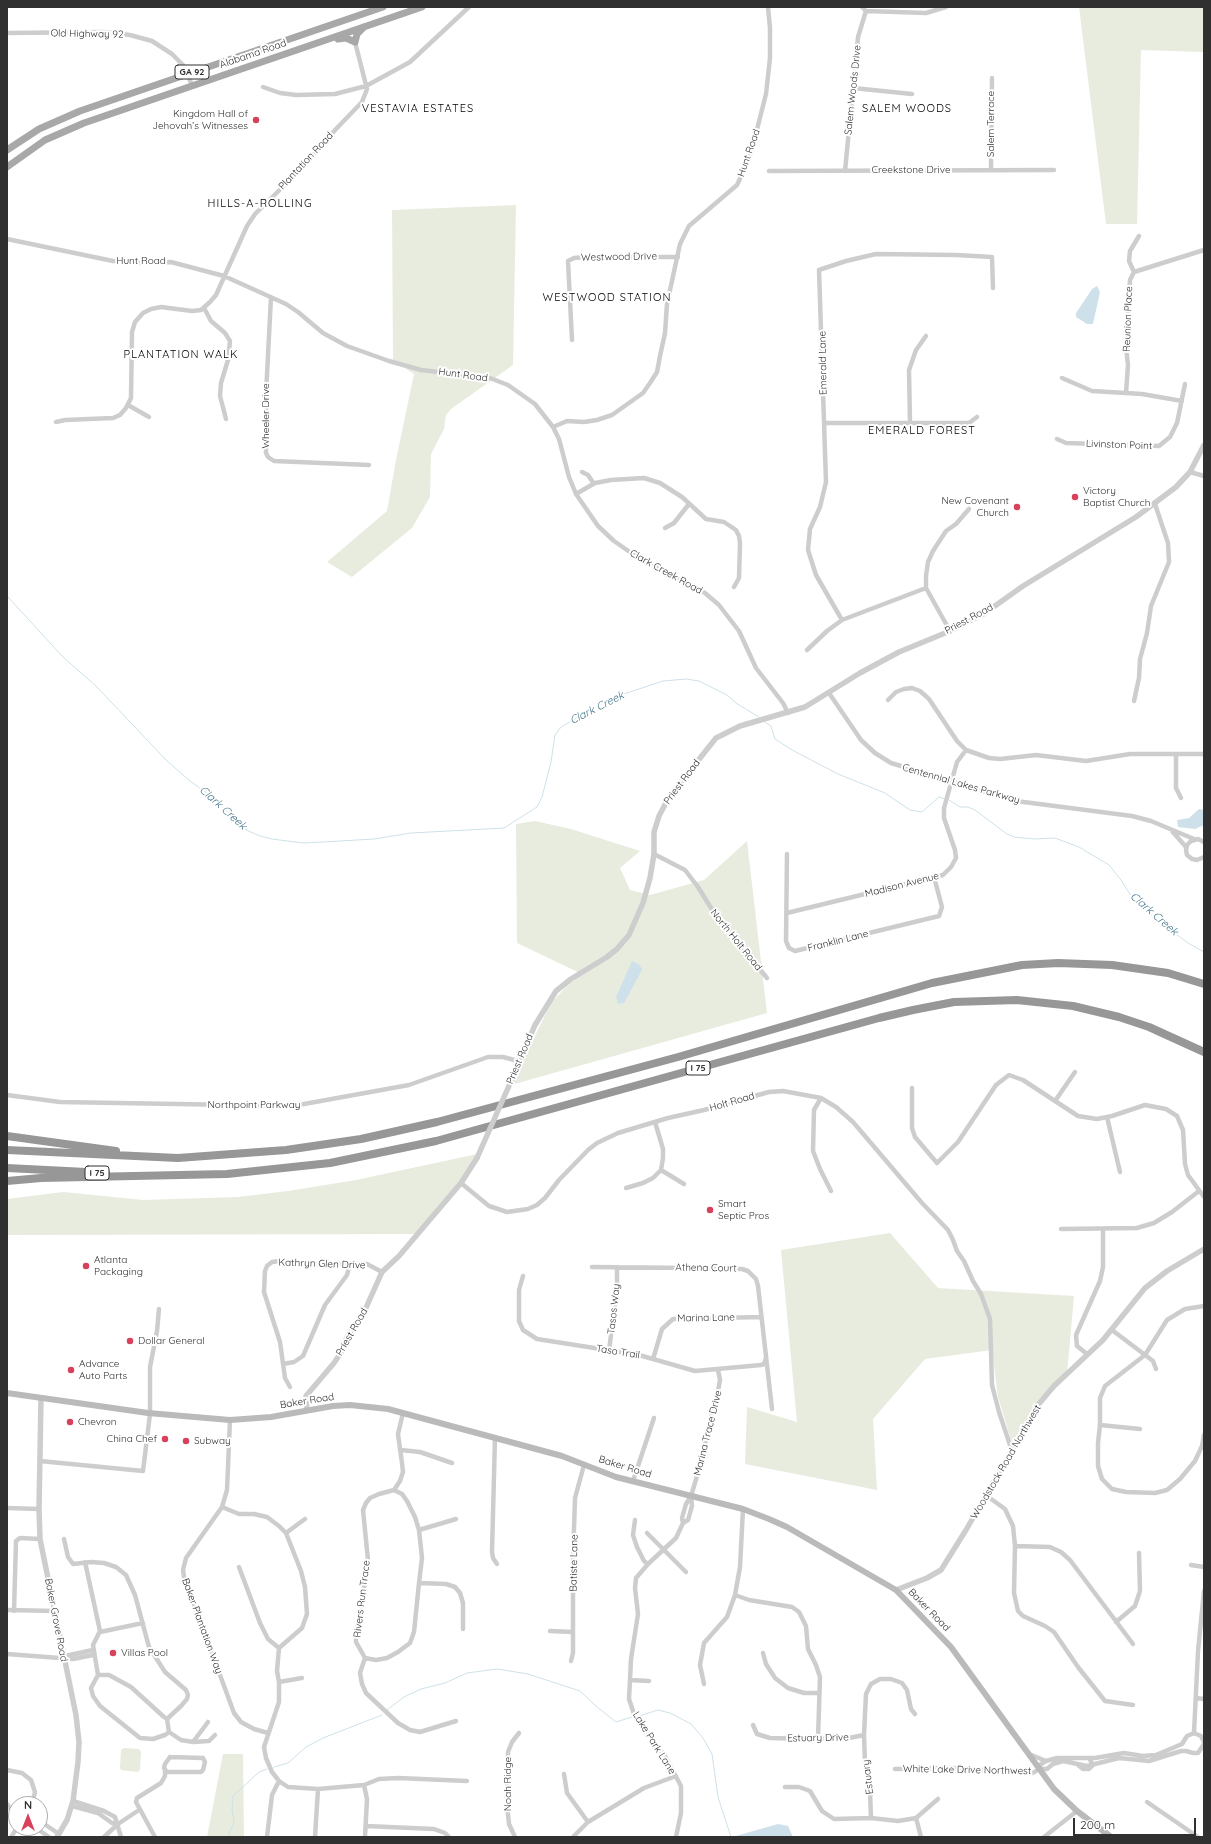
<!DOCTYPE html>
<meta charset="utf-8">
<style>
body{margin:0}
#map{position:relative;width:1211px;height:1844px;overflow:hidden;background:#fff;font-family:Quicksand,sans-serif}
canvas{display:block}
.frame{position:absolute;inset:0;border:8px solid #303030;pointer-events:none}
.north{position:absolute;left:8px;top:1796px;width:40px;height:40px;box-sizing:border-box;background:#fff;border:1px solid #acacac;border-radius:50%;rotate:0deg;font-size:11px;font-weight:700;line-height:16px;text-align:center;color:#303030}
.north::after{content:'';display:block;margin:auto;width:14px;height:18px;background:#d7425a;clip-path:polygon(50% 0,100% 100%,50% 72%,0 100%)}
.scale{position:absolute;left:1073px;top:1818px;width:123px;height:18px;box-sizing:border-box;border:2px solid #303030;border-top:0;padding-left:5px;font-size:12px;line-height:14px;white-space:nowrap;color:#303030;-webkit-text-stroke:3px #fff;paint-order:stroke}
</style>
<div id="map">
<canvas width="1211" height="1844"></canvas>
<div class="frame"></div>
<div class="north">N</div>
<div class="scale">200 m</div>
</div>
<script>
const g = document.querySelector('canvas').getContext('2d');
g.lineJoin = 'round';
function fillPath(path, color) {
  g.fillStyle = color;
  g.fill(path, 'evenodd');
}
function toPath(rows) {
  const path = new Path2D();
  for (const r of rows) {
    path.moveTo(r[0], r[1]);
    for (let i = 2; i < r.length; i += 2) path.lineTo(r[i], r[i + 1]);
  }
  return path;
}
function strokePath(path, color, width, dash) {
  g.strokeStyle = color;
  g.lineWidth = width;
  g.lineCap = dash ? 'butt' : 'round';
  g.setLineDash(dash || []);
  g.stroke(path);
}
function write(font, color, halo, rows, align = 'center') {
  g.font = font + ' Quicksand,sans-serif';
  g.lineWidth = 4;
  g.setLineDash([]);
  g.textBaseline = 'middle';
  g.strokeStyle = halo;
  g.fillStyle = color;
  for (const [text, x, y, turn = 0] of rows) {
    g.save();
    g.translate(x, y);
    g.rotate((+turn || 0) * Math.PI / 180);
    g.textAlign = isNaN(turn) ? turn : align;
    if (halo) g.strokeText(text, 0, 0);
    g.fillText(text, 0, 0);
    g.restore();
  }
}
fillPath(toPath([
 [1079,7,1204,7,1204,52,1141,50,1137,224,1106,224],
 [516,205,513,365,451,409,446,415,444,429,431,454,430,497,412,528,352,577,327,562,387,511,396,460,414,374,393,360,392,210],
 [535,821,571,829,640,851,620,868,630,890,650,895,704,880,747,841,767,1013,511,1085,551,1003,566,987,582,974,517,943,516,824],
 [482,1153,420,1234,7,1235,7,1199,63,1192,143,1200,238,1197,288,1191,356,1180],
 [890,1233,938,1288,1074,1296,1067,1374,1039,1406,1014,1450,998,1397,992,1350,925,1359,873,1419,877,1490,745,1464,747,1407,797,1422,781,1250],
 [124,1748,139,1749,141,1752,140,1770,138,1772,121,1770,120,1768,121,1750],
 [223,1754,243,1754,244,1837,207,1837]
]), '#e7ecdf');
fillPath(toPath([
 [1097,286,1100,292,1093,324,1087,324,1076,317,1076,313,1092,289],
 [1199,809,1204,810,1204,825,1195,829,1178,827,1177,820,1189,818],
 [632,961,640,965,642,970,624,1003,618,1004,616,997],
 [778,1824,788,1826,793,1837,732,1837]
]), '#cee1ea');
strokePath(toPath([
 [7,596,63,657,96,686,167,761,190,781,211,796,246,830,260,836,272,839,303,843,323,842,374,839,411,833,504,828,537,807,542,797,551,762,555,735,561,727,612,698,663,681,686,679,699,681,727,695,736,703,759,717],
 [765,722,771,726,775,739,792,750,838,774,885,793,910,810,922,812,939,797,945,799],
 [949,800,960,807,968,807,975,810,1007,834,1014,837,1034,839,1055,838,1079,847,1109,865,1121,880,1133,899,1146,911,1188,943,1204,952],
 [387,1710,404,1697,421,1689,445,1683,467,1673,497,1669,528,1674,580,1691,597,1707,616,1722,632,1717],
 [639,1716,658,1710,670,1713,691,1724,703,1738,712,1754,718,1797,731,1837],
 [274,1767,288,1763,306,1747,323,1738,382,1715],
 [228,1837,234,1822,232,1809,233,1796,259,1772,267,1769]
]), '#cee1ea', 1);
strokePath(toPath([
 [862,7,866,11,926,13,946,7],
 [7,33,104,32,130,35,152,41,172,54,183,65,192,85],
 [263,87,280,93,296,95,335,94,366,86,410,62,469,7],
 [853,88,912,94],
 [991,170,992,78],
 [769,171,1054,170],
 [845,171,858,37,866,11],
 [7,239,113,261,137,263,171,262,224,276,286,304,298,312,323,333,347,346,389,361,421,370,490,378,508,385,535,404,553,427,567,421,584,422,597,420,612,415,643,393,650,383,657,372,660,356,665,333,667,304,680,244,689,226,737,185,743,172,751,153,766,94,770,58,770,28,768,7],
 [1134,272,1129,261,1130,251,1139,236],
 [271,297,266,394,266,453,268,457,274,461,369,465],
 [204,308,211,321,225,333,230,341,228,360,221,383,220,396,226,419],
 [572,340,568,261,574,258,584,257,678,257],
 [1062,378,1092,391,1142,394,1182,401],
 [1126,393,1128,365,1126,347,1130,280,1134,272,1204,250],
 [128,405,149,417],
 [56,422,65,420,113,418,120,415,126,408,131,398,132,332,135,322,143,313,151,309,161,307,192,311,201,310,210,302,216,295,247,226,255,214,297,173,336,129,362,102,367,89,355,42],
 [910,422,909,370,916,350,926,336],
 [824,423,969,423,977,417],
 [553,427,559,439,569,477,576,494,598,526,614,541,637,557,705,593,719,605,739,631,756,668,783,703,788,713],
 [1057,439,1066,443,1159,446,1170,437,1177,423,1185,384],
 [582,472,588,475,594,484],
 [1190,472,1204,476],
 [576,494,595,483,611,480,644,478,660,483,682,497,706,519,724,522,736,530,739,536,740,543,739,578,734,587],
 [665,528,674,523,689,504],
 [842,620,816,575,808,550,810,529,820,507,826,482,819,270,846,261,876,254,956,255,992,257,993,288],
 [950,631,926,588,926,576,928,562,933,551,946,531,956,524,969,509],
 [807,650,827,631,842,620,926,588],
 [829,693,861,740,875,753,891,763,1016,801,1132,816,1151,821,1194,839],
 [888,700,896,692,904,689,912,688,920,691,929,699,957,741,966,750],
 [1134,701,1139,678,1140,659,1147,633,1151,606,1169,562,1168,543,1155,504],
 [1176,754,1176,788,1181,798],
 [1172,831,1186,847],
 [1204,842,1198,839,1191,841,1187,845,1186,850,1187,855,1192,859,1197,860,1204,857],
 [654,854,685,870,698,887,716,916,767,978],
 [787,854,786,941,789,948,795,951,939,916,942,907,934,877],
 [787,913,943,875,951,867,956,858,955,850,944,818,944,808,957,762,966,750,989,758,1000,759,1036,755,1086,761,1130,754,1204,754],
 [912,1088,912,1128,915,1137,937,1163,958,1142,996,1085,1009,1075,1023,1080,1078,1116,1097,1119,1112,1116,1145,1105,1166,1109,1177,1116,1183,1130,1185,1164,1188,1175,1204,1197],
 [7,1095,60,1102,293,1106,409,1085,488,1057,503,1057,518,1061],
 [821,1098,814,1110,813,1151,820,1169,831,1191],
 [1055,1101,1075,1072],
 [1107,1117,1120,1172],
 [661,1170,684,1184],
 [461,1183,489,1206,507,1212,528,1209,537,1205,545,1198,559,1180,588,1150,597,1143,618,1133,668,1118,704,1110,769,1092,783,1091,821,1098,836,1107,853,1122,922,1203,948,1230,953,1240,957,1251,964,1261,973,1281,981,1294,990,1319,992,1385,999,1412,1012,1451],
 [626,1188,643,1183,653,1178,661,1170,663,1158,663,1149,655,1122],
 [1061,1229,1137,1228,1154,1223,1172,1212,1199,1191],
 [592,1267,691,1268,742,1269,748,1271,756,1279,758,1286,772,1409],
 [523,1276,519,1290,519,1321,523,1330,537,1339,639,1355,695,1371,761,1365,764,1364,766,1358],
 [1204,1306,1185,1309,1167,1320,1145,1355,1105,1386,1100,1398,1100,1425,1098,1443,1098,1466,1102,1479,1112,1489,1126,1492,1155,1493,1167,1490,1180,1479,1195,1461,1202,1446,1204,1435],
 [1112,1330,1153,1361,1156,1369],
 [609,1351,617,1286,617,1267],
 [1087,1354,1077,1346,1076,1335,1100,1281,1103,1267,1103,1229],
 [653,1359,662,1329,673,1319,761,1317],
 [283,1364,294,1362,303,1356,325,1305,347,1275,350,1264],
 [290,1387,285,1378,280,1342,264,1292,265,1271,267,1266,272,1262,280,1261,298,1264,367,1264,382,1272],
 [230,1420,227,1490,222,1507,186,1558,183,1570,184,1577,234,1713,241,1722,254,1729,268,1733],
 [1100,1425,1140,1429],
 [495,1437,492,1552,493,1558,497,1564],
 [401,1450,420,1452,452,1463],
 [40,1461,143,1471,150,1414,150,1367,157,1331,159,1309],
 [633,1481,654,1418],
 [394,1490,402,1494,407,1501,415,1517,419,1530,422,1558,419,1583,414,1632,410,1643,398,1652,387,1658,376,1660,365,1658,356,1642,356,1632,360,1616,368,1560,363,1510,366,1503,370,1498,379,1494,394,1490,400,1481,403,1472,402,1463,398,1434,403,1413],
 [987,1496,1005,1509,1013,1526,1015,1546,1014,1593,1018,1611,1023,1616,1045,1626,1054,1632,1078,1667,1105,1701,1133,1705],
 [222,1507,239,1514,254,1514,267,1517,279,1526,286,1533,301,1571,305,1587,307,1614,302,1628,279,1648,277,1671,279,1682,279,1702,264,1747,266,1758,272,1772,279,1781,288,1787,318,1789,364,1785,379,1779,398,1778,467,1781],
 [7,1508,39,1509],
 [635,1520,633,1535,637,1547,644,1561,648,1564],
 [683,1523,682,1518,686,1504,691,1496,701,1463,709,1425,718,1391,720,1380,718,1370],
 [419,1530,456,1519],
 [286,1533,305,1519],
 [647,1533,686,1572],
 [64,1539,68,1557,73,1564,91,1562,104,1563,116,1567,126,1575,135,1595,149,1647,165,1672,186,1690,188,1695,187,1699,181,1706,167,1719,164,1717,131,1687,109,1675,98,1675,91,1688,93,1696,100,1706,140,1738,153,1739,165,1735,169,1732,167,1719],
 [1015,1546,1050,1547,1061,1552,1070,1560,1133,1644],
 [85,1562,100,1631,93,1645,98,1675],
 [1191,1565,1204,1567],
 [239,1567,260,1623,268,1639,279,1648],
 [419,1583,446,1584,455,1587,460,1593,463,1603,463,1629],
 [735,1595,749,1600,792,1607,799,1612,806,1626,808,1649,816,1665,820,1677,818,1738],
 [7,1610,55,1611],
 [14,1611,16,1541,20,1538,40,1539],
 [1116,1622,1135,1606,1140,1591,1139,1553],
 [550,1631,573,1632],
 [100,1632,143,1623],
 [763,1653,766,1664,775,1678,788,1688,804,1693,818,1693],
 [7,1654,73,1659,93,1655],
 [65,1656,93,1650],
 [365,1658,360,1673,362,1684,366,1693,398,1723,410,1730,420,1732,456,1721],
 [571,1661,573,1653,573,1560,575,1498,584,1465],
 [630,1680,649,1681],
 [279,1682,302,1678],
 [704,1684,700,1665,704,1643,727,1617,735,1595,740,1567,743,1509],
 [1196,1698,1204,1699],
 [753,1725,757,1734,770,1738,809,1739,849,1738,864,1735],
 [169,1732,181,1740,193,1742,208,1722],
 [1194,1733,1198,1651,1204,1591],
 [193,1742,209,1741,215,1735],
 [1029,1754,1046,1761],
 [170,1757,203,1758,205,1762,203,1770,201,1772,167,1772,164,1768,165,1764,170,1757],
 [1078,1765,1083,1769,1089,1769,1093,1765,1089,1758],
 [895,1769,951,1768,1033,1773,1039,1769],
 [1039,1769,1041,1764,1046,1761,1057,1758,1095,1758,1124,1753,1143,1756,1156,1755,1182,1744,1187,1736,1194,1733,1201,1736,1204,1742],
 [1039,1769,1047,1769,1053,1764,1063,1761,1087,1766,1119,1758,1149,1761,1181,1751,1186,1751,1193,1753,1198,1753,1204,1744],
 [7,1770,22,1773,31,1780,35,1792,32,1804],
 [564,1774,567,1793,588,1822],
 [364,1785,367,1799,365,1837],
 [785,1787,799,1787,810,1791,822,1811,834,1819,871,1818,898,1821,916,1818],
 [73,1801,104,1811,115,1817,121,1837],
 [1147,1802,1198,1837],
 [7,1804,16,1816],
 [72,1806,98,1813,112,1823,118,1824],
 [871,1818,870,1791,865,1763,864,1735,866,1694,871,1684,880,1679,891,1679,902,1683,907,1690,911,1709,915,1714],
 [916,1818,938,1799],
 [916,1818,921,1837],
 [40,1821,59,1834],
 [366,1826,434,1829,445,1833,449,1837],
 [36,1828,49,1837],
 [11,1837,17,1828],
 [104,1837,118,1824,139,1810],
 [155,1837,136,1802,137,1798,161,1783,165,1776,165,1771],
 [267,1837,272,1795,279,1781],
 [315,1837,318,1789],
 [515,1837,509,1824,507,1805,508,1752,512,1742,519,1733],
 [573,1837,588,1822,644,1788,676,1776],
 [676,1837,681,1813,681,1786,665,1756,635,1717,629,1699,630,1680,631,1659,638,1614,635,1588,636,1578,648,1564,676,1538,683,1523,688,1520,692,1506,691,1496],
 [1044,1837,1077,1811]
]), '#cdcdcd', 4.5);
strokePath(toPath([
 [512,1079,535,1025,556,991,571,979,607,957,617,949,629,935,643,903,650,878,654,854,654,832,659,816,669,797,716,738,740,726,805,707,860,673,899,652,950,631,985,613,1023,586,1136,517,1176,487,1190,472,1204,445],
 [41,1398,39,1509,40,1539,76,1715,79,1742,78,1762,73,1801,67,1820,57,1837],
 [307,1410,306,1396,334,1363,342,1351,347,1337,365,1310,382,1272,399,1256,461,1183,477,1158],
 [896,1590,927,1578,941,1570,966,1530,1038,1405,1054,1386,1103,1340,1145,1288,1167,1271,1204,1249]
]), '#cdcdcd', 5.5);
strokePath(toPath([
 [7,1393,148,1413,230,1420,271,1417,333,1406,350,1405,388,1409,562,1456,616,1477,743,1509,769,1519,787,1527,896,1590,951,1647,1054,1789,1077,1811,1111,1837]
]), '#bababa', 6);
strokePath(toPath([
 [338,39,346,38,355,42,357,34,364,27],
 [7,150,39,129,80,111,383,7],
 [7,167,45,140,84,123,422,7]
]), '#a8a8a8', 7);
strokePath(toPath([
 [7,1136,116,1151],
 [7,1150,178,1158,286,1150,361,1139,437,1122,678,1057,932,983,1022,965,1058,963,1112,965,1168,973,1204,984],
 [7,1168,106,1173],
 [7,1181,41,1178,227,1174,330,1163,436,1141,879,1018,913,1010,954,1002,1017,1000,1073,1006,1119,1017,1149,1027,1204,1052]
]), '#979797', 8);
strokePath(toPath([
 [477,1158,512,1079]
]), '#cdcdcd', 5.5);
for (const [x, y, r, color] of [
 [256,120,4,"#d7425a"],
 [1075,497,4,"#d7425a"],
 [1017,507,4,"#d7425a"],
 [710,1210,4,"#d7425a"],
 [86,1266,4,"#d7425a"],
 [130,1341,4,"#d7425a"],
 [71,1370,4,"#d7425a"],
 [70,1422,4,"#d7425a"],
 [165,1439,4,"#d7425a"],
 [186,1441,4,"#d7425a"],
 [113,1653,4,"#d7425a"]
]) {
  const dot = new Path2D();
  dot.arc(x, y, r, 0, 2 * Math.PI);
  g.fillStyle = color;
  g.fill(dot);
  strokePath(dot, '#fff', 1.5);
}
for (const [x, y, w] of [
 [192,72,34],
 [698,1068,24],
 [97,1173,24]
]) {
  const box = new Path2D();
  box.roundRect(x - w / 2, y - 7, w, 14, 3);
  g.fillStyle = '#fff';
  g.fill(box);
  strokePath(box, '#303030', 1);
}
write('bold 9px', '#303030', null, [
 ["GA 92",192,72],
 ["I 75",698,1068],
 ["I 75",97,1173]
]);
write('10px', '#303030', '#fff', [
 ["Old Highway 92",87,34,1],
 ["Alabama Road",253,54,-19],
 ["Salem Woods Drive",853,90,-84],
 ["Salem Terrace",991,124,-90],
 ["Hunt Road",749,153,-71],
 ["Plantation Road",306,161,-47],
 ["Creekstone Drive",911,170],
 ["Westwood Drive",619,257,-1],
 ["Hunt Road",141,261],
 ["Reunion Place",1128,319,-88],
 ["Emerald Lane",823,363,-91],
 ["Hunt Road",463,375,8],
 ["Wheeler Drive",266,416,-90],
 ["Livinston Point",1119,445,2],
 ["Clark Creek Road",666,572,29],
 ["Priest Road",969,619,-28],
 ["Priest Road",682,782,-53],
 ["Centennial Lakes Parkway",961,784,16],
 ["Madison Avenue",902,885,-14],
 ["North Holt Road",736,940,51],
 ["Franklin Lane",838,941,-14],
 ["Priest Road",520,1059,-67],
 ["Holt Road",732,1102,-16],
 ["Northpoint Parkway",254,1105],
 ["Kathryn Glen Drive",322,1264,2],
 ["Athena Court",706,1268,1],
 ["Tasos Way",614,1309,-84],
 ["Marina Lane",706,1318,-1],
 ["Priest Road",352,1332,-60],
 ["Taso Trail",618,1352,9],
 ["Baker Road",307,1401,-9],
 ["Marina Trace Drive",708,1433,-76],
 ["Woodstock Road Northwest",1006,1462,-60],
 ["Baker Road",625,1467,17],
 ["Batiste Lane",574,1563,-89],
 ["Rivers Run Trace",362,1599,-83],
 ["Baker Road",929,1610,46],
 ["Baker Grove Road",56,1620,79],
 ["Baker Plantation Way",202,1626,70],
 ["Estuary Drive",818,1738,-1],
 ["Lake Park Lane",654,1743,58],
 ["White Lake Drive Northwest",967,1770,1],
 ["Estuary",868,1777,-97],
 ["Noah Ridge",508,1784,-90]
]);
write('10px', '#303030', '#fff', [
 ["Kingdom Hall of",248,114,"right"],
 ["Jehovah’s Witnesses",248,126,"right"],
 ["Victory",1083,491],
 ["Baptist Church",1083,503],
 ["New Covenant",1009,501,"right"],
 ["Church",1009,513,"right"],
 ["Smart",718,1204],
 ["Septic Pros",718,1216],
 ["Atlanta",94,1260],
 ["Packaging",94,1272],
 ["Dollar General",138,1341],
 ["Advance",79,1364],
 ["Auto Parts",79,1376],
 ["Chevron",78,1422],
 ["China Chef",157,1439,"right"],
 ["Subway",194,1441],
 ["Villas Pool",121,1653]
], 'left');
g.letterSpacing = '1px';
write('11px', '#000', '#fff', [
 ["VESTAVIA ESTATES",418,109],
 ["SALEM WOODS",907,109],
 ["HILLS-A-ROLLING",260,204],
 ["WESTWOOD STATION",607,298],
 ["PLANTATION WALK",181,355],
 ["EMERALD FOREST",922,431]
]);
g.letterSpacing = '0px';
write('italic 11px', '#44768c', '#fff', [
 ["Clark Creek",597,708,-27],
 ["Clark Creek",223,808,42],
 ["Clark Creek",1154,914,41]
]);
</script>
